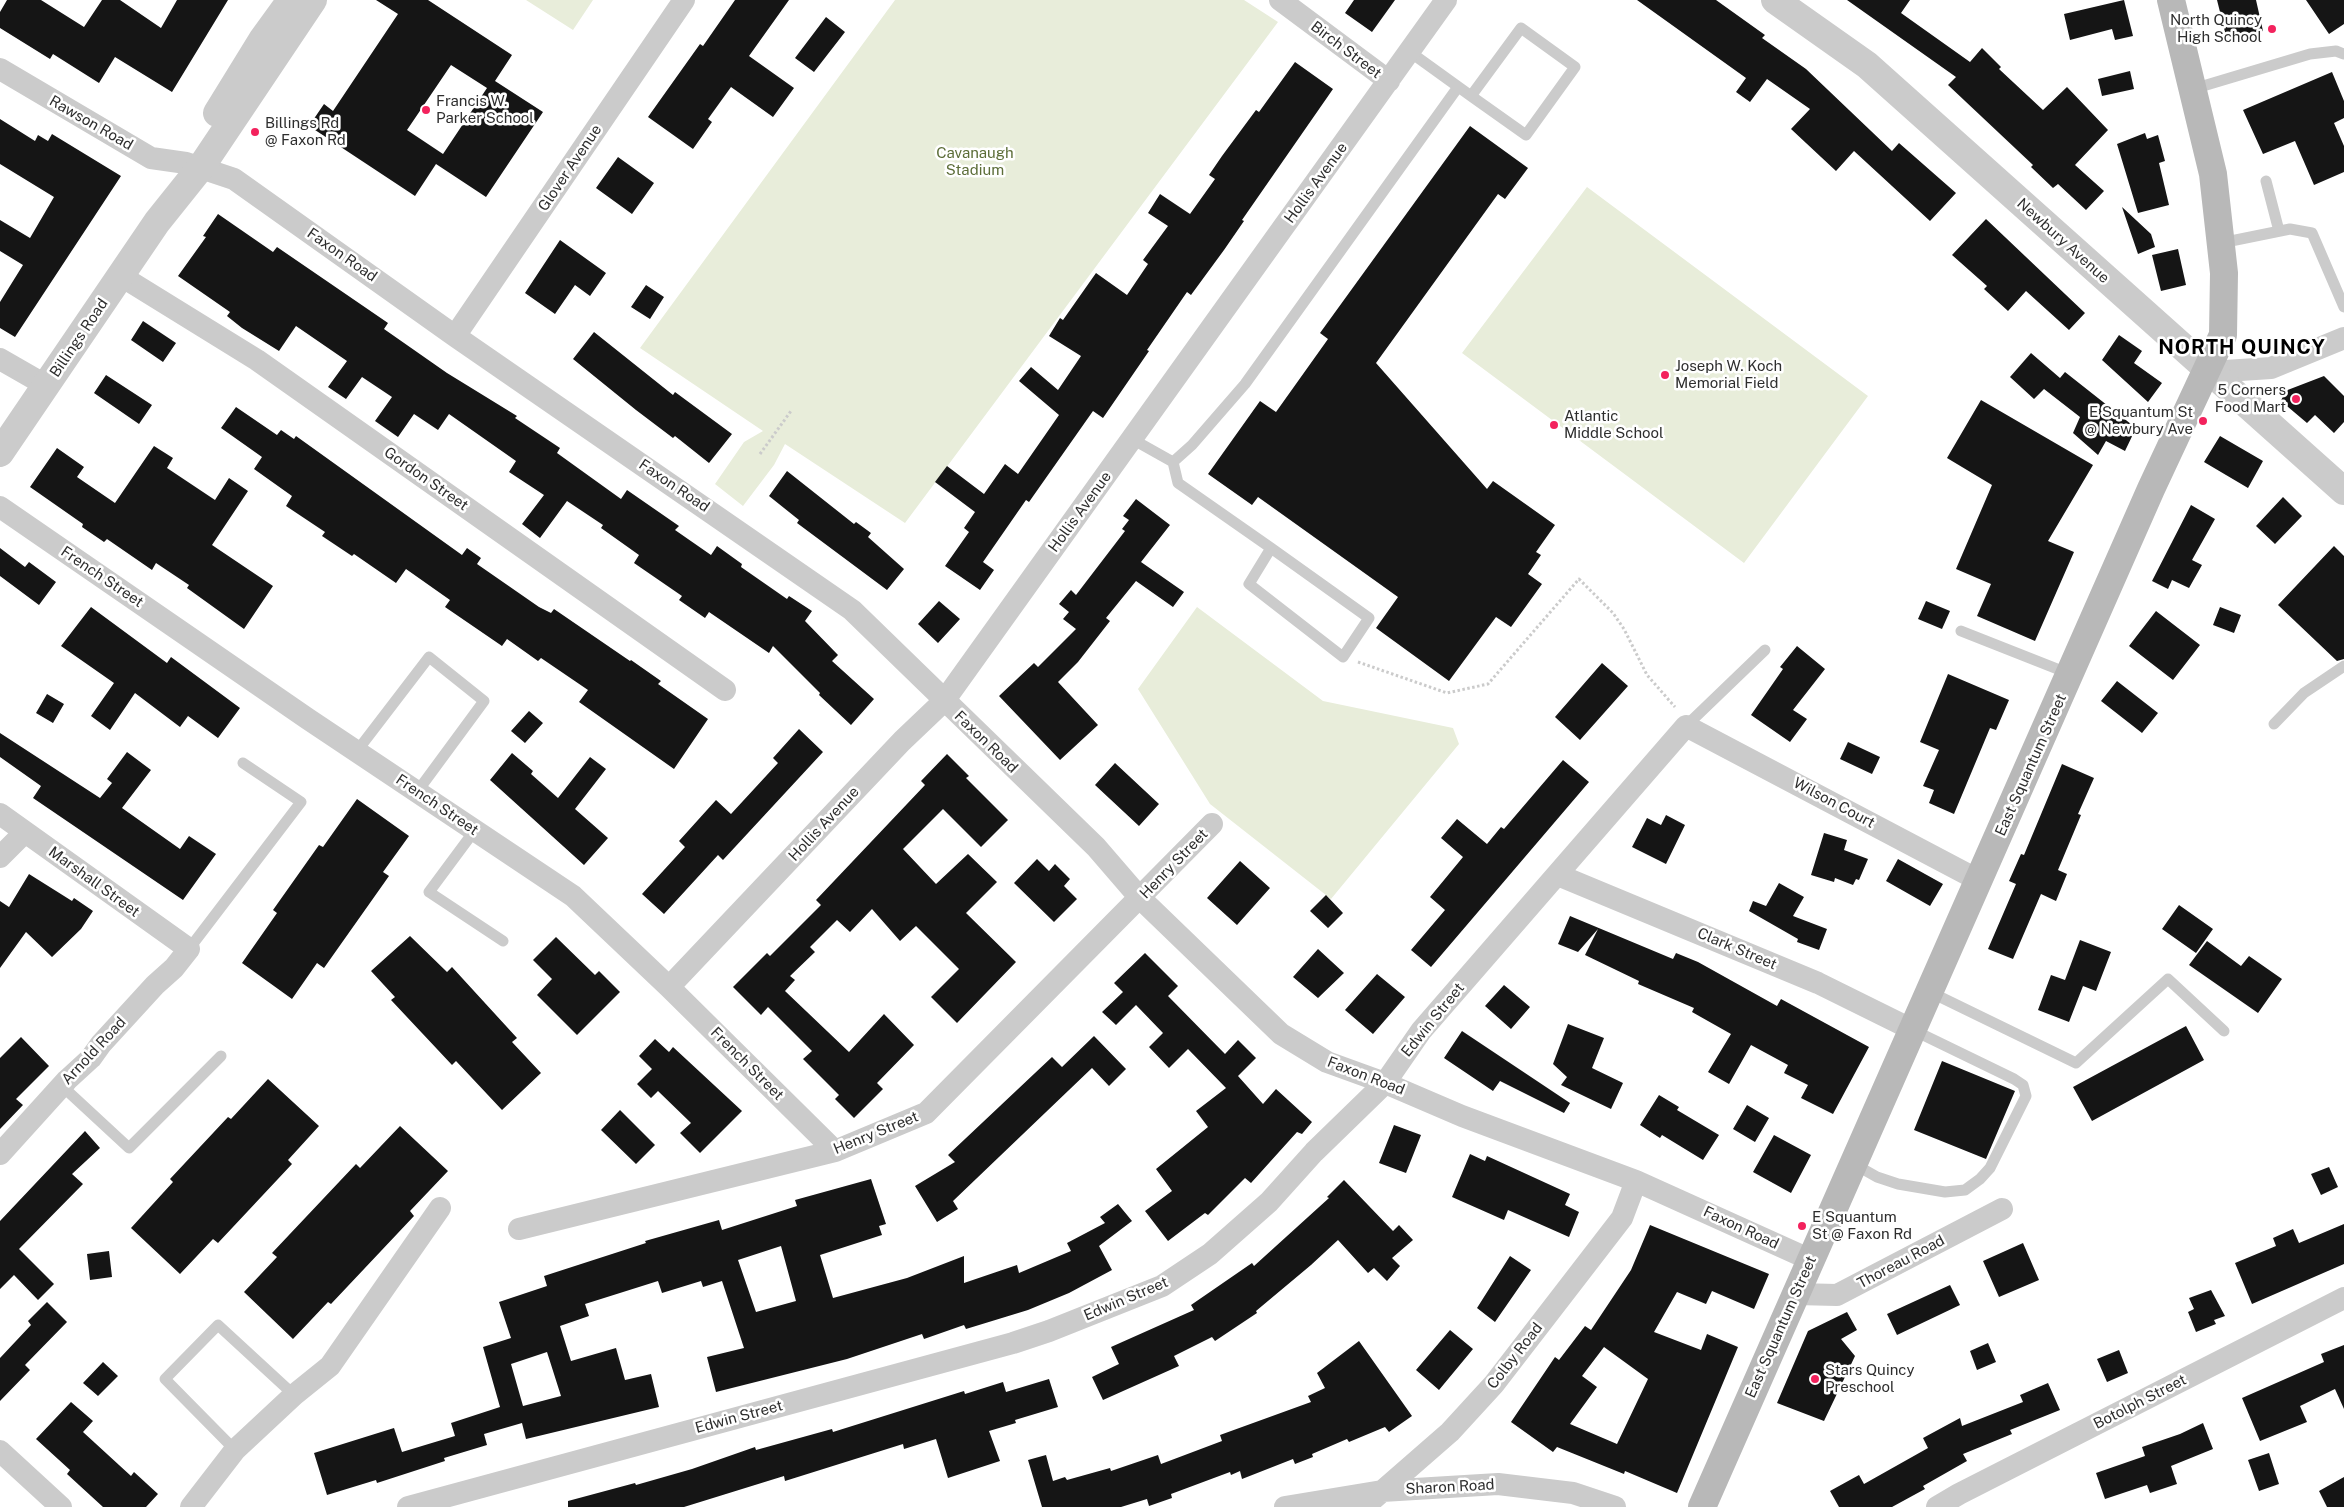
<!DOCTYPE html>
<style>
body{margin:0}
canvas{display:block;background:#fff}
</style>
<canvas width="2344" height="1507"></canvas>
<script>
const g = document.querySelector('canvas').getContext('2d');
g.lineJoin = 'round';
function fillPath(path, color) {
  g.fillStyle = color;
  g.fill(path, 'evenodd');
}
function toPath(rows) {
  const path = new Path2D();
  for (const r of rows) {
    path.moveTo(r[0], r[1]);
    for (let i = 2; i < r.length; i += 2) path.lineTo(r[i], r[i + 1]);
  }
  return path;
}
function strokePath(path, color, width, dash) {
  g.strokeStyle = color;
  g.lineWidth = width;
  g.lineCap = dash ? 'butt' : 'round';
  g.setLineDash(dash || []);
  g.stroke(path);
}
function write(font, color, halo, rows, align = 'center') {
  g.font = font + ' "Public Sans",sans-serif';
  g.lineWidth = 5;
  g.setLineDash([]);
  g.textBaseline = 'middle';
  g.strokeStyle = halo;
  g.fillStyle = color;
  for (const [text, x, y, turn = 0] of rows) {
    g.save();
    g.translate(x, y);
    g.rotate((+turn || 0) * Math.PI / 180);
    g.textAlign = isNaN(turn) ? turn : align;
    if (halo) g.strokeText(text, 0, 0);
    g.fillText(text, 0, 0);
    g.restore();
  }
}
fillPath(toPath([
 [526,0,593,0,573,30],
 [895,0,1244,0,1278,22,905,523,785,444,774,465,743,506,715,484,744,442,763,431,640,348],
 [1587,187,1868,396,1744,563,1462,353],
 [1197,607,1323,701,1453,728,1459,744,1331,899,1210,804,1138,689]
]), '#e8edda');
fillPath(toPath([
 [7,0,41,0,84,27,102,0,120,0,161,28,177,0,228,0,172,92,115,57,99,83,53,54,50,59,0,28,0,12],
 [376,0,428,0,512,55,495,81,543,112,486,197,436,164,415,196,309,126,324,104,333,111,398,14],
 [451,65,487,88,443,154,407,130],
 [735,0,789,0,749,56,794,88,773,117,731,87,708,119,712,122,693,149,648,117,700,44,703,46],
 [1354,0,1395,0,1372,32,1345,13],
 [1637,0,1716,0,1765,35,1762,38,1806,69,1892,151,1899,143,1956,193,1930,221,1854,151,1836,171,1791,129,1810,109,1767,79,1750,102,1736,92,1746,78],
 [1847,0,1910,0,1901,13,1970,62,1982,48,2001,67,1999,69,2043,110,2067,87,2108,130,2075,165,2104,191,2086,210,2058,184,2053,188,2031,167,2033,165,1948,85,1956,77],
 [2124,0,2133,36,2115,40,2112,29,2070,40,2064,14],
 [2217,0,2256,0,2263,31,2227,40],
 [2306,0,2344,0,2344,24,2329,34],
 [826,17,845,32,814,72,795,58],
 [1295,62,1333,89,1242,220,1244,221,1224,250,1191,295,1187,292,1147,350,1149,351,1103,418,1093,411,1029,502,1026,500,983,562,994,570,980,590,945,566,969,532,964,528,975,512,935,482,947,466,984,494,1005,464,1018,474,1059,415,1019,381,1031,367,1058,390,1081,356,1049,336,1060,318,1063,320,1096,273,1127,295,1148,264,1143,260,1168,226,1148,213,1160,194,1190,214,1215,179,1209,175,1222,156,1256,110,1259,112],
 [2130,71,2134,89,2102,96,2098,79],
 [2332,72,2344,101,2344,118,2334,123,2344,146,2344,172,2314,185,2295,141,2263,154,2243,110],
 [0,119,35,141,38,135,48,141,52,134,121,176,15,337,0,328,0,302,23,265,0,251,0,220,30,238,54,197,0,164],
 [1470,126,1528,168,1505,199,1498,194,1376,363,1487,489,1493,481,1555,525,1536,552,1541,555,1528,574,1542,584,1511,627,1496,617,1449,681,1376,628,1398,597,1258,497,1252,505,1208,474,1260,401,1276,412,1328,339,1320,333],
 [2145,133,2147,139,2158,135,2165,161,2159,163,2169,205,2138,213,2117,144],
 [618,157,654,183,632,214,596,188],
 [2122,207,2151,234,2155,247,2138,254],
 [218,214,273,252,277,247,388,323,384,329,447,373,517,416,515,418,560,448,557,453,621,499,627,490,679,526,675,530,711,555,717,546,742,564,741,567,787,599,789,596,812,611,805,621,838,655,832,661,874,699,851,725,819,695,820,693,773,646,769,653,709,612,705,618,679,600,682,596,634,563,639,555,601,528,603,525,567,501,540,538,522,524,544,495,509,472,516,461,449,414,438,430,414,414,398,437,375,421,392,397,362,377,346,399,328,387,347,361,296,326,279,351,242,328,227,316,230,312,178,276,206,237,203,236],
 [1986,219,2085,313,2069,330,2026,291,2008,311,1984,289,1987,286,1952,255],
 [560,240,606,273,590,296,575,285,555,314,525,293],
 [2178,249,2186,285,2161,291,2152,255],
 [646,285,664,297,650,319,631,307],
 [143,321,176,343,163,362,131,340],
 [594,332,673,395,675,392,732,434,709,463,675,436,673,438,636,410,573,359],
 [2119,335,2142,351,2134,363,2162,383,2148,402,2102,360],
 [2031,353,2060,378,2065,372,2136,428,2125,451,2106,441,2098,455,2073,433,2080,417,2044,389,2034,399,2010,377],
 [106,375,152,405,139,424,94,393],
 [2324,376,2344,396,2344,422,2334,433,2315,415,2307,423,2281,401,2285,391],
 [1981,400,2093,465,2048,541,2074,552,2035,641,1977,616,1991,584,1956,569,1992,485,1947,458],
 [236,407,277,435,281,430,294,439,296,436,462,555,467,548,481,558,477,564,539,607,551,613,554,609,630,661,631,660,661,681,658,684,708,719,674,769,579,702,588,690,541,658,538,661,507,639,502,646,445,607,450,600,406,569,396,583,354,554,352,556,322,536,325,532,286,506,292,496,254,469,262,457,221,428],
 [2220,436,2263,461,2248,488,2204,462],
 [154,446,173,458,167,468,215,500,229,478,248,491,212,545,273,586,244,629,187,588,189,585,156,563,152,570,107,539,104,542,82,527,83,524,30,487,57,448,84,467,77,477,115,503],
 [787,471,854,524,856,522,871,533,868,537,904,569,887,590,797,523,799,520,769,496],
 [2283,497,2302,516,2275,544,2256,526],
 [1136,499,1170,525,1141,562,1184,592,1173,607,1136,581,1106,618,1110,621,1078,662,1058,682,1098,725,1060,760,999,696,1034,663,1038,667,1076,629,1063,619,1069,612,1059,604,1071,590,1076,595,1125,531,1122,529,1129,520,1123,516],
 [2191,505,2215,519,2192,560,2202,565,2189,588,2172,580,2168,589,2152,581],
 [2334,546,2344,556,2344,659,2337,661,2278,605],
 [0,548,25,567,29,562,56,582,39,605,0,576],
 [939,601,960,619,938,643,918,624],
 [1926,601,1950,611,1942,629,1918,619],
 [91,607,167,663,171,657,240,708,218,738,188,716,180,727,135,693,110,730,91,716,114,683,61,646],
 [2220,607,2241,615,2234,633,2213,625],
 [2156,611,2200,645,2173,680,2129,646],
 [1797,646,1825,669,1793,710,1807,719,1790,742,1751,715,1783,669,1780,667],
 [1602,663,1628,686,1580,740,1555,717],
 [1948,674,2009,700,1996,730,1990,728,1954,814,1929,803,1934,790,1923,786,1939,750,1920,742],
 [2117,681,2158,713,2142,733,2101,701],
 [47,694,64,704,53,723,36,713],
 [529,711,543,723,525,743,511,731],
 [799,729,823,752,723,860,718,855,664,914,642,894,685,847,679,841,716,800,731,814,778,763,773,758],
 [0,733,100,798,112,783,107,779,127,752,151,770,122,808,180,849,189,836,216,854,183,900,33,798,41,786,0,757],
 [1848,742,1880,757,1872,774,1840,759],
 [512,753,533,771,531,774,558,798,590,757,606,769,575,809,608,838,584,865,490,780],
 [947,754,969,776,966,778,1008,820,981,847,943,809,903,849,936,884,968,854,997,882,966,913,1016,962,957,1023,931,997,959,969,916,926,900,941,872,909,850,932,837,920,810,947,815,952,790,976,795,980,785,991,849,1052,884,1014,914,1045,877,1083,883,1089,854,1118,835,1099,839,1095,803,1059,812,1051,768,1007,761,1015,733,987,767,953,770,956,821,905,816,900,925,785,921,781],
 [1563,760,1589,782,1431,967,1411,950,1445,910,1430,897,1463,857,1441,838,1457,819,1487,844,1501,827,1504,829],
 [1115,763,1159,804,1139,826,1095,785],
 [2062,764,2094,778,2078,814,2081,815,2058,870,2067,874,2056,901,2041,894,2013,959,1988,949,2016,884,2009,881,2021,854,2024,855],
 [357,799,409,836,383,872,389,876,324,968,317,963,292,999,242,963,277,913,273,910,319,845,323,847],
 [1666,815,1685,825,1666,864,1632,847,1647,818,1661,825],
 [1824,833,1847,840,1844,850,1868,859,1859,880,1856,879,1853,885,1835,878,1834,882,1811,875],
 [1037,859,1049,871,1055,864,1070,879,1064,886,1077,899,1054,922,1014,883],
 [1898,859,1943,884,1930,906,1886,881],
 [1240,861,1270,888,1237,925,1207,898],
 [29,874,72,901,74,898,93,911,81,929,52,957,26,932,0,968,0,901,9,907],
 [1779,883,1804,897,1793,916,1827,929,1819,950,1797,942,1798,939,1749,911,1753,901,1766,906],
 [1326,895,1343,913,1328,928,1310,911],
 [2179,905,2213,929,2196,953,2162,929],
 [1570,916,1673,959,1676,953,1698,962,1777,1006,1781,999,1869,1047,1833,1114,1801,1098,1808,1085,1784,1073,1788,1065,1751,1045,1729,1084,1708,1072,1731,1034,1692,1012,1694,1008,1638,984,1639,981,1585,955,1598,929,1578,952,1558,944],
 [410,936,447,972,452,967,517,1038,512,1042,541,1073,502,1110,456,1061,452,1065,391,1000,395,997,371,971],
 [556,937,595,975,599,971,620,992,577,1035,537,995,552,979,533,960],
 [2080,940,2111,952,2096,991,2083,986,2069,1022,2038,1010,2051,975,2065,980],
 [2207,941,2241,966,2249,956,2282,979,2258,1013,2189,965],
 [1318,949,1344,973,1318,998,1293,977],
 [1145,953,1178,986,1168,996,1225,1054,1238,1040,1256,1058,1238,1076,1263,1104,1276,1089,1312,1122,1302,1134,1297,1132,1251,1183,1245,1178,1208,1215,1205,1213,1168,1241,1145,1211,1172,1191,1156,1169,1208,1127,1196,1111,1226,1088,1188,1049,1169,1068,1149,1047,1163,1033,1136,1005,1116,1025,1102,1012,1123,992,1114,983],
 [1377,974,1405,997,1373,1034,1345,1010],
 [1504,985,1530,1007,1511,1029,1485,1006],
 [1568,1024,1604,1038,1592,1068,1623,1083,1611,1109,1561,1085,1567,1077,1553,1064],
 [2186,1026,2204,1060,2092,1121,2073,1087],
 [1462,1031,1570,1103,1564,1113,1500,1081,1493,1091,1444,1058],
 [1094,1036,1126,1069,1109,1086,1092,1068,953,1201,958,1209,937,1222,915,1186,955,1162,948,1155,1052,1057,1062,1067],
 [21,1037,49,1066,16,1099,23,1105,0,1129,0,1058],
 [655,1039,669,1052,673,1047,742,1111,700,1153,680,1133,691,1123,658,1091,651,1098,637,1084,652,1069,639,1056],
 [1942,1061,2015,1091,1986,1159,1914,1130],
 [268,1079,319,1126,288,1160,292,1164,218,1243,213,1239,180,1274,131,1228,173,1182,170,1179,228,1117,231,1119],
 [1659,1095,1679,1107,1677,1110,1719,1135,1703,1160,1662,1135,1660,1138,1640,1125],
 [1747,1105,1769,1118,1755,1142,1733,1129],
 [620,1110,655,1145,636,1164,601,1130],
 [1394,1125,1421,1135,1406,1173,1379,1163],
 [400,1126,448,1171,410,1211,414,1216,331,1304,328,1302,293,1339,244,1292,277,1257,272,1253,356,1164,360,1168],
 [85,1131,100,1148,72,1174,83,1184,19,1249,54,1284,38,1300,14,1275,0,1289,0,1221],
 [1774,1135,1811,1155,1791,1193,1753,1172],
 [1470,1154,1485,1161,1487,1156,1570,1194,1565,1205,1579,1212,1569,1237,1508,1210,1504,1220,1452,1197],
 [2329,1167,2338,1187,2321,1195,2311,1174],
 [871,1179,886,1224,879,1226,882,1235,820,1255,833,1298,907,1278,964,1256,964,1283,1017,1265,1019,1273,1071,1251,1067,1243,1105,1223,1100,1217,1118,1204,1132,1221,1099,1246,1112,1270,1069,1293,1028,1310,966,1329,964,1325,924,1339,922,1334,847,1359,716,1392,707,1357,744,1348,722,1281,703,1287,701,1281,662,1293,658,1281,585,1304,589,1316,560,1326,571,1361,616,1348,625,1380,651,1374,659,1407,526,1439,522,1423,484,1434,487,1445,444,1458,445,1461,377,1483,376,1480,327,1495,314,1453,394,1428,402,1452,455,1436,451,1423,500,1407,483,1347,511,1338,499,1302,547,1286,544,1276,646,1243,645,1241,719,1220,722,1230,797,1206,795,1200],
 [781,1246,796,1301,756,1312,738,1260],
 [547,1352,561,1396,523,1406,511,1364],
 [1344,1180,1393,1231,1399,1225,1413,1240,1392,1258,1400,1266,1387,1281,1374,1268,1368,1273,1338,1240,1311,1265,1256,1311,1257,1313,1215,1341,1212,1337,1174,1356,1179,1366,1103,1400,1092,1377,1119,1364,1111,1347,1194,1310,1191,1305,1252,1263,1254,1266,1329,1198,1327,1197],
 [2344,1224,2344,1264,2252,1304,2235,1263,2276,1246,2273,1238,2293,1229,2299,1243],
 [1650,1225,1769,1274,1754,1309,1712,1291,1706,1304,1677,1292,1654,1332,1701,1350,1707,1334,1738,1347,1677,1493,1625,1471,1624,1474,1557,1447,1553,1452,1511,1422,1555,1357,1559,1360,1585,1326,1591,1330,1631,1270],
 [1604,1347,1648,1379,1617,1444,1570,1424,1597,1387,1582,1376],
 [2023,1243,2039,1280,1999,1297,1983,1261],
 [109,1251,112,1277,90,1280,87,1254],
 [1510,1256,1531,1270,1495,1322,1477,1308],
 [1950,1285,1960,1305,1897,1335,1887,1314],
 [2211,1290,2225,1316,2214,1320,2216,1324,2196,1332,2188,1312,2194,1309,2189,1298],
 [47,1302,67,1322,25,1365,30,1370,0,1401,0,1358,31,1325,28,1321],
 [1847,1312,1857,1330,1841,1339,1855,1356,1824,1421,1777,1403,1808,1331],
 [1450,1330,1473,1349,1439,1390,1416,1370],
 [1359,1341,1412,1416,1389,1432,1385,1427,1349,1442,1347,1439,1312,1454,1313,1457,1295,1464,1293,1459,1242,1479,1240,1471,1231,1475,1230,1472,1171,1494,1172,1498,1149,1506,1147,1499,1121,1507,1042,1507,1028,1460,1046,1455,1053,1481,1065,1477,1067,1480,1110,1468,1111,1471,1158,1455,1161,1464,1222,1441,1220,1435,1311,1402,1308,1396,1325,1388,1317,1373],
 [1988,1343,1996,1362,1977,1370,1970,1351],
 [2344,1345,2344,1409,2335,1389,2300,1406,2307,1422,2260,1441,2242,1398,2324,1362,2321,1354],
 [2119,1350,2128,1373,2107,1382,2097,1359],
 [103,1362,118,1376,98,1396,83,1383],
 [1049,1379,1058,1407,1015,1420,1016,1423,989,1431,1000,1461,948,1478,936,1439,904,1449,903,1444,785,1481,784,1476,684,1507,568,1507,568,1501,635,1483,636,1485,692,1469,755,1447,756,1450,832,1429,833,1432,964,1391,965,1394,1003,1382,1006,1392],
 [2048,1383,2060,1410,2010,1430,2012,1434,1963,1454,1967,1461,1923,1486,1925,1489,1892,1507,1839,1507,1830,1491,1859,1475,1864,1484,1928,1448,1923,1438,1960,1418,1962,1426,2023,1402,2020,1395],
 [71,1402,93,1421,83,1432,131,1476,134,1472,158,1494,146,1507,103,1507,67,1474,70,1470,36,1439],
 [2203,1423,2213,1449,2171,1466,2177,1484,2150,1493,2147,1485,2105,1499,2096,1473,2145,1456,2142,1447,2180,1434],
 [2269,1453,2279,1484,2259,1491,2248,1460],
 [2344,1477,2344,1507,2327,1507,2319,1491]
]), '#151515');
strokePath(toPath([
 [760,454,791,411],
 [1358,662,1447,693,1488,684,1579,579,1613,613,1624,629,1647,675,1675,707]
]), '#cbcbcb', 3, [2.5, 2.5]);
strokePath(toPath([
 [1410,52,1471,96,1526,135,1575,67,1521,28,1471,96],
 [2193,89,2310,54,2336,51,2344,54],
 [2266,181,2279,231],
 [2221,243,2290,229,2312,233,2344,307],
 [1132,439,1173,462,1178,483,1271,548,1369,618,1343,657,1249,584,1271,548],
 [1173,462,1192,445,1245,384,1458,87],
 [1961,631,2070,674],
 [2274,724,2304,693,2344,666],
 [1686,726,1765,650],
 [357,751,429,657,484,701,417,792],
 [475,830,429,892,503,941],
 [189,949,301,802,243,763],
 [1930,992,2076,1063,2168,979,2224,1031],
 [62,1086,129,1148,221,1056],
 [1854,1164,1877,1177,1898,1184,1945,1192,1965,1190,1980,1179,1990,1168,2026,1096,2023,1085,2014,1079,1913,1030],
 [235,1450,165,1379,218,1325,294,1395]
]), '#cbcbcb', 11);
strokePath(toPath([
 [1280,0,1389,81],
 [0,69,151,158,186,163,234,179,455,336,852,610,1096,847,1140,898,1281,1034,1327,1062,1385,1083,1462,1116,1636,1181,1811,1260],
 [121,276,257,360,725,690],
 [455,336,684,0],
 [0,359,47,386],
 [2206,369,2225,371,2271,368,2344,338],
 [0,507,308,719,573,896,669,987,835,1151],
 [0,814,189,949,174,968,155,985,101,1044,91,1058,67,1080,0,1154],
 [0,857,25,832],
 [1558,875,1818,983,1913,1030],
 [669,987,902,741,944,701,1446,0],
 [519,1229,835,1151,926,1113,1212,824],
 [1796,1294,1837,1295,2002,1209],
 [0,1451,61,1507],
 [191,1507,235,1450,294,1395,330,1366,440,1208],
 [408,1507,1013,1343,1049,1331,1162,1286,1210,1254,1269,1202,1314,1152,1385,1083,1421,1031,1686,726,1980,881],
 [1285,1507,1382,1491,1498,1484,1573,1493,1615,1507],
 [1364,1507,1450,1432,1494,1384,1622,1218,1636,1181],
 [1937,1507,1959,1494,2344,1298]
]), '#cbcbcb', 22);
strokePath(toPath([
 [1775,0,1867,65,2344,491],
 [217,113,262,40,291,0],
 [0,453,157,222,201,167,313,0]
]), '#cbcbcb', 28);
strokePath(toPath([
 [1702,1507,2151,489,2223,335,2224,273,2213,174,2171,0]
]), '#b8b8b8', 28);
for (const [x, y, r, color] of [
 [2272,29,5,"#f3225d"],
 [426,110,5,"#f3225d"],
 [255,132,5,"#f3225d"],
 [1665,375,5,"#f3225d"],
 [2296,399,5,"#f3225d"],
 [2203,421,5,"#f3225d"],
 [1554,425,5,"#f3225d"],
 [1802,1226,5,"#f3225d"],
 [1815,1379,5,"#f3225d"]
]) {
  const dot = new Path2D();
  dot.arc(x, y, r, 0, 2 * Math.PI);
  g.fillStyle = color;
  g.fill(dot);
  strokePath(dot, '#fff', 2);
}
write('15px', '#2e2e2e', '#fff', [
 ["North Quincy",2262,20,"right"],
 ["High School",2262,37,"right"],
 ["Francis W.",436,101],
 ["Parker School",436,118],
 ["Billings Rd",265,123],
 ["@ Faxon Rd",265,140],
 ["Joseph W. Koch",1675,366],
 ["Memorial Field",1675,383],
 ["5 Corners",2286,390,"right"],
 ["Food Mart",2286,407,"right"],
 ["E Squantum St",2193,412,"right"],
 ["@ Newbury Ave",2193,429,"right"],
 ["Atlantic",1564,416],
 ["Middle School",1564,433],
 ["E Squantum",1812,1217],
 ["St @ Faxon Rd",1812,1234],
 ["Stars Quincy",1825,1370],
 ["Preschool",1825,1387]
], 'left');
write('15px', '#2e2e2e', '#fff', [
 ["Birch Street",1346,50,37],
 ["Rawson Road",91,123,30],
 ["Glover Avenue",570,168,-56],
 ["Hollis Avenue",1316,183,-54],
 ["Newbury Avenue",2063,241,42],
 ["Faxon Road",342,255,35],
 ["Billings Road",79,338,-56],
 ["Gordon Street",426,479,35],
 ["Faxon Road",674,486,34],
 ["Hollis Avenue",1080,512,-54],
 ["French Street",102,577,34],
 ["Faxon Road",986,742,44],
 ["East Squantum Street",2031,765,-66],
 ["Wilson Court",1834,803,28],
 ["French Street",437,805,34],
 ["Hollis Avenue",824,824,-47],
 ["Henry Street",1174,864,-46],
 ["Marshall Street",94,882,36],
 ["Clark Street",1737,949,23],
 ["Edwin Street",1433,1020,-51],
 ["Arnold Road",94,1051,-47],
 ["French Street",747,1064,45],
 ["Faxon Road",1366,1076,21],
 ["Henry Street",876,1133,-22],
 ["Faxon Road",1741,1228,25],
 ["Thoreau Road",1901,1262,-28],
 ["Edwin Street",1126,1299,-23],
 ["East Squantum Street",1781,1327,-66],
 ["Colby Road",1515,1356,-52],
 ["Botolph Street",2140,1402,-27],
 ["Edwin Street",739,1417,-15],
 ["Sharon Road",1450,1487,-3]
]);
write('15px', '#5c6d38', '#fff', [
 ["Cavanaugh",975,153],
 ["Stadium",975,170]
]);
g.letterSpacing = '1px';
write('bold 20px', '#000', '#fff', [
 ["NORTH QUINCY",2242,348]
]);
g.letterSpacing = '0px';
</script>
